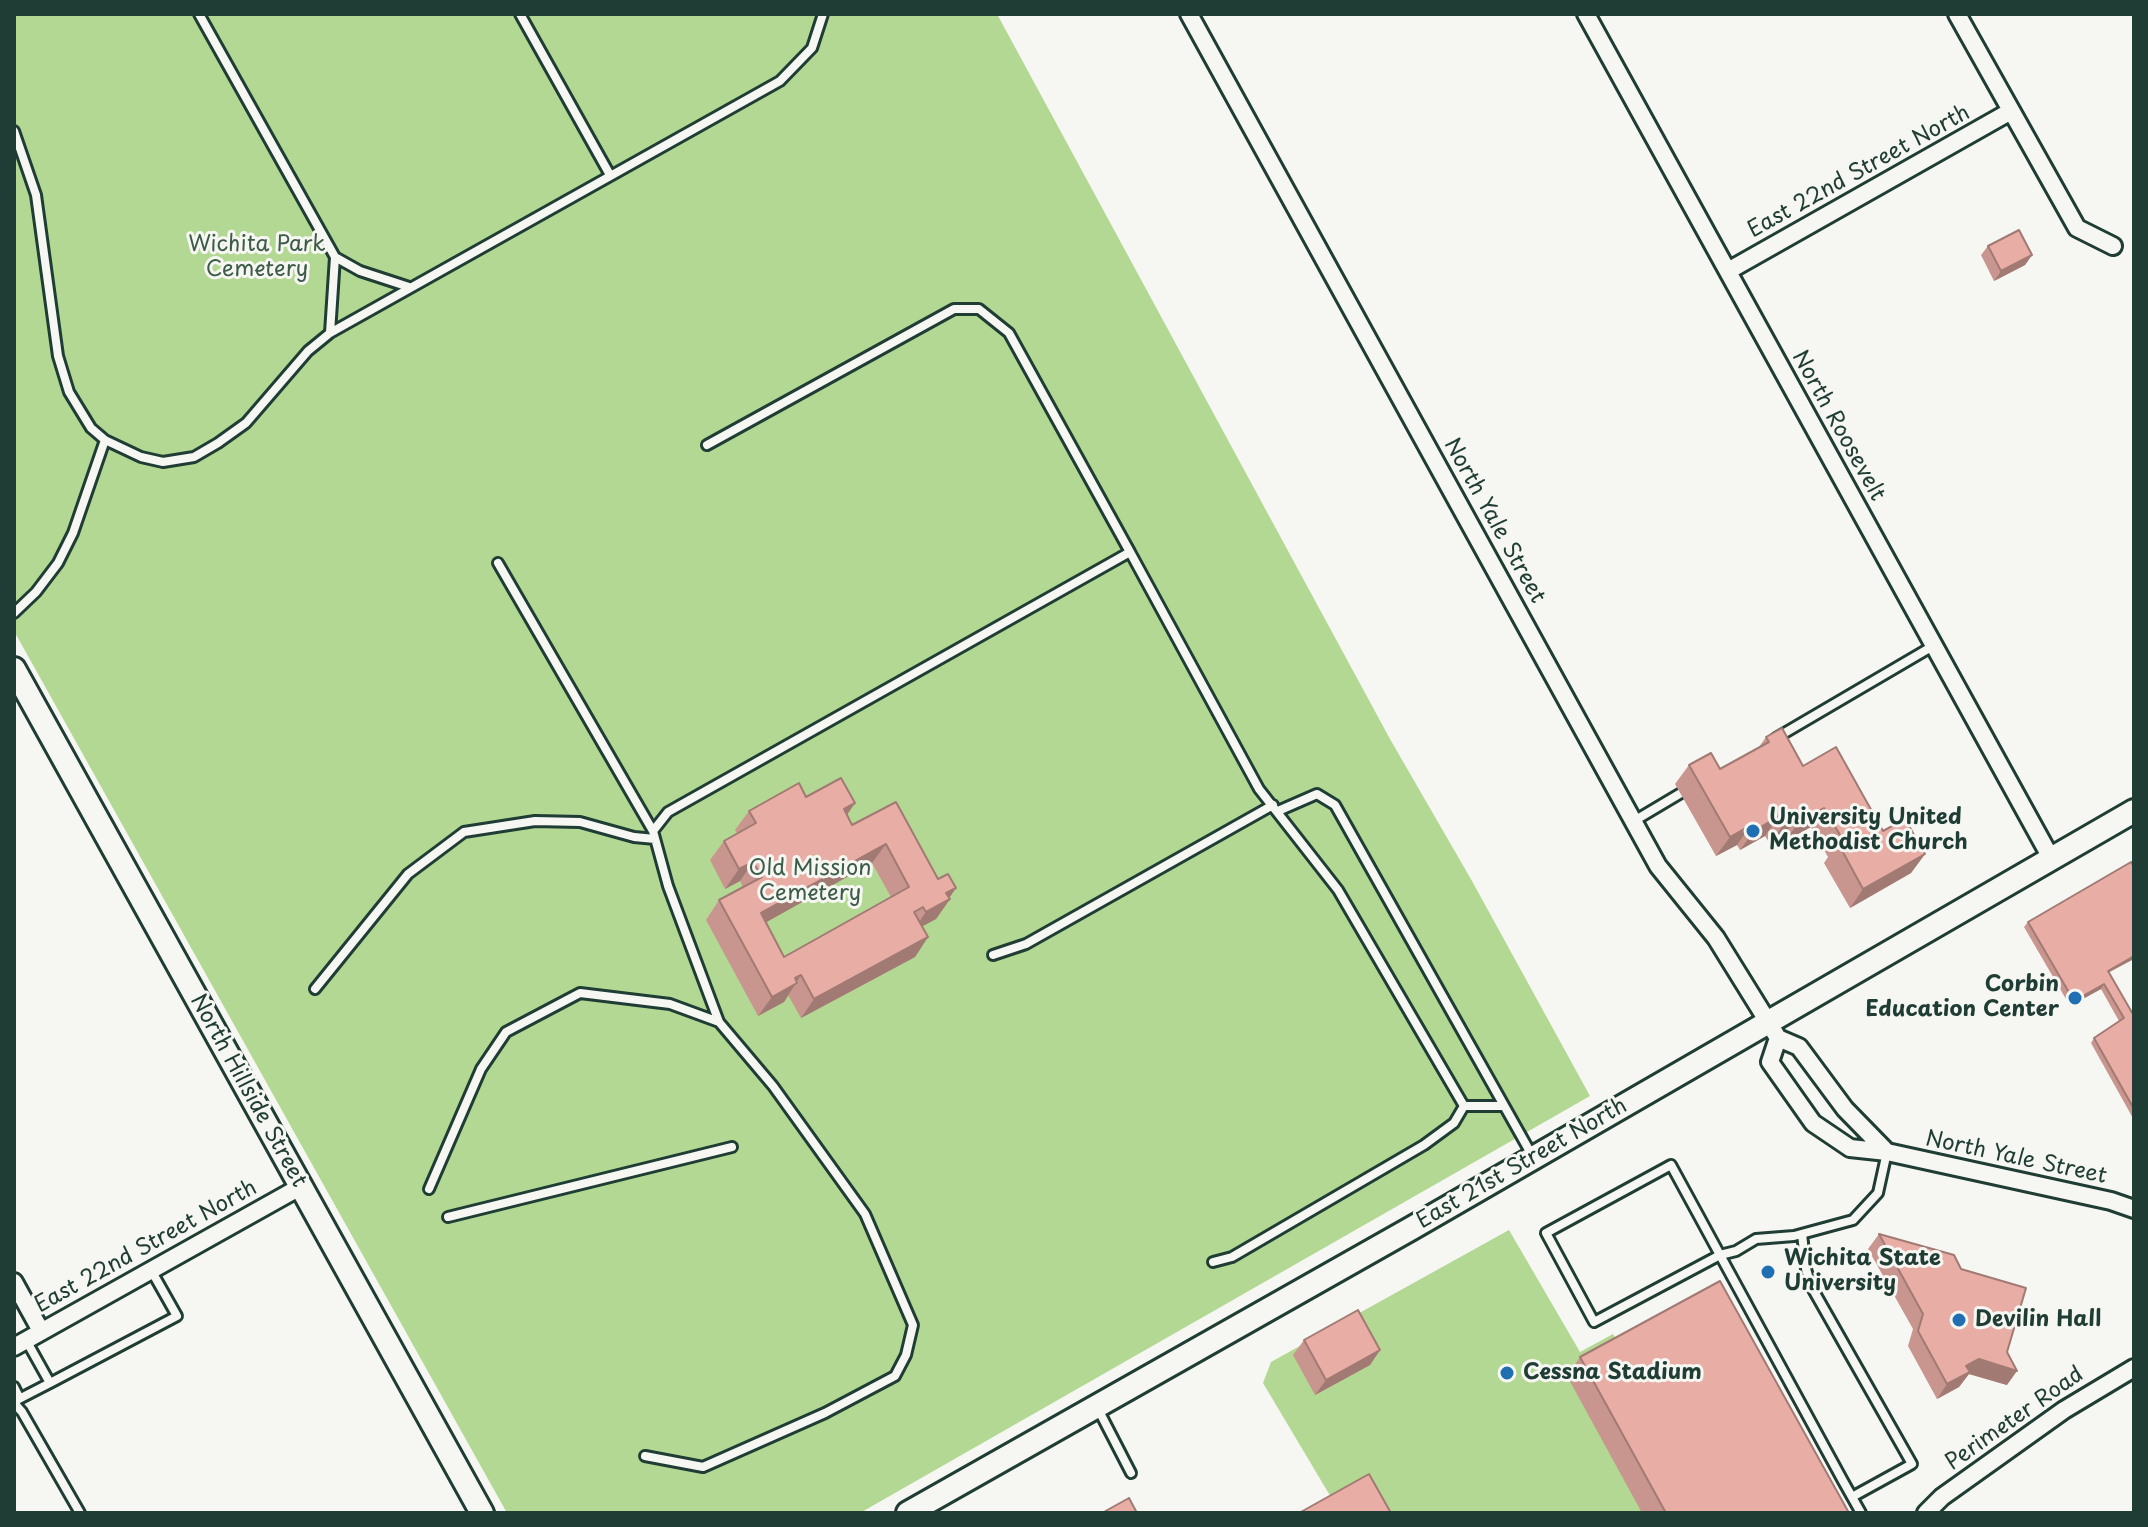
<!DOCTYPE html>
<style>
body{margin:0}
#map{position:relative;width:2148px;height:1527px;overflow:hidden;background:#f6f6f2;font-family:"Playpen Sans",sans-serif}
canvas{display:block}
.frame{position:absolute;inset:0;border:16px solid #1f3d34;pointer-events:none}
</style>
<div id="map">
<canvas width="2148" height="1527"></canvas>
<div class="frame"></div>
</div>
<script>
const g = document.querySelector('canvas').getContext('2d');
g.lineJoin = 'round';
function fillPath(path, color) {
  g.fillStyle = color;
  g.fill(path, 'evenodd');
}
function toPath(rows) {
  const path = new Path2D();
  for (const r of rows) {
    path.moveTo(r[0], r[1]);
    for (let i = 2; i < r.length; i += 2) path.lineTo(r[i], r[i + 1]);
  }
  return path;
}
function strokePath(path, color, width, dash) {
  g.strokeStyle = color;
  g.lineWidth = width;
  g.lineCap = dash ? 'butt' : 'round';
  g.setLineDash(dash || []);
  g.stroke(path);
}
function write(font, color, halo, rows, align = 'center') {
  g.font = font + ' "Playpen Sans",sans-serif';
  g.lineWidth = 6;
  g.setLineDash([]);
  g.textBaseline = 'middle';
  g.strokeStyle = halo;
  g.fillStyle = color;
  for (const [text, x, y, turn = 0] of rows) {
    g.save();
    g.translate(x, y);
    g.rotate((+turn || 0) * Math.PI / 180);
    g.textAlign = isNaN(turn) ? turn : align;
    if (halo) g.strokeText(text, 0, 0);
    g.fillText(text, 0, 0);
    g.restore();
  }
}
fillPath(toPath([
 [14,14,997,14,1390,739,1472,881,1590,1096,860,1513,507,1513,14,631],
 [1509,1230,1580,1352,1613,1334,1620,1346,1824,1513,1320,1513,1335,1504,1263,1383,1271,1362]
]), '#b3d893');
const lane = toPath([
 [199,14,335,257,360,271,409,287],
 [520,14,610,175],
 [14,131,36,195,58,356,69,392,91,428,105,440,141,457,163,462,194,457,218,443,246,423,308,351,330,333,780,81,812,48,823,14],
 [330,333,335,257],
 [1130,552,1259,789,1338,890,1464,1106,1504,1106],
 [498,563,653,831],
 [14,613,36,592,58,563,73,533,105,440],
 [1776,738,1933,646],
 [1278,811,1317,794,1335,805,1533,1157],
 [1634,821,1681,793],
 [993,955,1026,944,1273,805],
 [315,989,408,874,464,832,535,821,580,822,634,837,655,839],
 [429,1189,481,1069,506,1032,580,993,670,1004,719,1022],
 [448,1217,732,1147],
 [1802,1234,1806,1269,1811,1286,1912,1464,1852,1497],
 [1213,1262,1232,1257,1424,1145,1454,1123,1464,1106],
 [26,1340,50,1383,177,1316,151,1270],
 [14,1387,18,1395,16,1403],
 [17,1400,50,1383],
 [14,1403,22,1412,80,1513],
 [1097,1407,1131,1473],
 [645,1456,703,1467,825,1413,895,1376,906,1355,913,1325,865,1214,773,1086,719,1022,668,886,653,831,668,812,1130,552,1009,333,979,309,954,309,707,445],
 [1861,1513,1843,1481,1720,1255,1695,1209,1671,1165,1546,1233,1594,1322,1720,1255,1736,1251,1756,1239,1794,1236,1853,1220,1878,1193,1887,1152]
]);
const street = toPath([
 [1189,14,1658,866,1716,938,1778,1038,1799,1047,1845,1109,1887,1152],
 [1586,14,2051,858],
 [1957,14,2077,228,2113,246],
 [1728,271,2011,111],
 [1778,1038,1770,1062,1813,1123,1850,1148,1887,1152,2111,1201,2134,1209],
 [14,1282,41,1331],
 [14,1347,300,1187],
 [1926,1513,1942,1497,2064,1410,2134,1368]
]);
const secondary = toPath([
 [14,669,482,1513],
 [908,1513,1412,1228,2134,811]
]);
strokePath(lane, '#1f3d34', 14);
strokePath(street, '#1f3d34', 22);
strokePath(secondary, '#1f3d34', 28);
strokePath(lane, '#f6f6f2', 8);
strokePath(street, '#f6f6f2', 16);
strokePath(secondary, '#f6f6f2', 22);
fillPath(toPath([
 [1988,246,2032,255,2025,265,1994,281,1981,255],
 [1766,737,1883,831,1925,854,1911,873,1850,908,1824,863,1828,857,1811,827,1785,841,1783,837,1770,844,1765,836,1740,850,1737,845,1716,856,1675,784,1689,765,1720,769,1759,747],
 [806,797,855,803,847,815,852,825,896,802,938,879,956,888,949,898,950,899,936,919,922,926,928,937,915,957,801,1018,788,995,784,1002,758,1016,706,920,719,900,743,887,740,881,725,889,710,860,724,841,737,833,735,830,749,811],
 [872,863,891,897,784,957,766,922],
 [2028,922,2109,973,2134,1016,2134,1120,2091,1043,2094,1038,2119,1021,2101,989,2070,1006,2024,927],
 [1879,1234,2007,1352,2007,1385,1969,1374,1959,1387,1937,1399,1908,1346,1913,1329,1868,1249],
 [1304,1340,1380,1350,1370,1365,1315,1395,1293,1355],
 [1580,1357,1849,1513,1642,1513,1567,1376]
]), '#c8968e');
fillPath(toPath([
 [2032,255,2025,265,1994,281,2001,271],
 [855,803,841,823,844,809],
 [1824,808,1811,827,1785,841,1799,822],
 [1779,816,1765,836,1740,850,1754,831],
 [1797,817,1783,837,1770,844,1783,825],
 [1751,825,1737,845,1716,856,1730,837],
 [886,844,872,863,747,933,761,913],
 [1925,854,1911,873,1850,908,1863,889],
 [753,862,740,881,725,889,739,869],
 [956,888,947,901,950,899,936,919,912,932,926,912,946,893],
 [928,937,915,957,801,1018,814,999],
 [2134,956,2134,959,2104,975,2108,971],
 [801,975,784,1002,758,1016,772,997],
 [2104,984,2101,989,2070,1006,2074,1001],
 [1380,1350,1370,1365,1315,1395,1326,1380],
 [1979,1359,2017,1371,2007,1385,1969,1374,1959,1387,1937,1399,1947,1384,1966,1366]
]), '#a27a74');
const building = toPath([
 [2019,230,2032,255,2001,271,1988,246,2019,230],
 [1782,728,1803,766,1836,747,1883,831,1905,819,1925,854,1863,889,1838,843,1843,840,1824,808,1799,822,1797,817,1783,825,1779,816,1754,831,1751,825,1730,837,1689,765,1711,753,1720,769,1769,742,1766,737,1782,728],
 [841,778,855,803,844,809,852,825,896,802,938,879,948,874,956,888,946,893,950,899,926,912,923,907,914,912,928,937,814,999,801,975,795,978,797,983,772,997,719,900,762,877,753,862,739,869,724,841,756,823,749,811,799,783,806,797,841,778],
 [886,844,909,887,784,957,761,913,886,844],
 [2131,862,2134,867,2134,956,2108,971,2134,1016,2134,1109,2094,1038,2124,1018,2104,984,2074,1001,2028,922,2131,862],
 [1879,1234,1954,1255,1961,1269,2026,1288,2007,1352,2017,1371,1979,1359,1966,1366,1970,1372,1947,1384,1918,1331,1923,1314,1879,1234],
 [1720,1281,1849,1513,1666,1513,1580,1357,1720,1281],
 [1358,1310,1380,1350,1326,1380,1304,1340,1358,1310],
 [1369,1474,1391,1513,1299,1513,1369,1474],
 [1129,1498,1137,1513,1102,1513,1129,1498]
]);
fillPath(building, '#e8aea5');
strokePath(building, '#a27a74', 2);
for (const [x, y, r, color] of [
 [1753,831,8,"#1f6fb2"],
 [2075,998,8,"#1f6fb2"],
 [1768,1272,8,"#1f6fb2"],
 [1959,1320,8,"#1f6fb2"],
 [1507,1373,8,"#1f6fb2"]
]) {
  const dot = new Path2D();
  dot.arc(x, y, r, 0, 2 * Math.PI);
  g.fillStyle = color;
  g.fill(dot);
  strokePath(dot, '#f6f6f2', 3);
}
write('22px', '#1f3d34', '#f6f6f2', [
 ["East 22nd Street North",1859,172,-29],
 ["North Roosevelt",1838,426,61],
 ["North Yale Street",1494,521,61],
 ["North Hillside Street",248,1091,61],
 ["North Yale Street",2016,1158,12],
 ["East 21st Street North",1522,1164,-30],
 ["East 22nd Street North",146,1247,-29],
 ["Perimeter Road",2015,1419,-35]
]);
write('22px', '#3d5c47', '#f6f6f2', [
 ["Wichita Park",257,245],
 ["Cemetery",257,270],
 ["Old Mission",810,869],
 ["Cemetery",810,894]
]);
write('bold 22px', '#1f3d34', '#f6f6f2', [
 ["University United",1769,818],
 ["Methodist Church",1769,843],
 ["Corbin",2059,985,"right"],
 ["Education Center",2059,1010,"right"],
 ["Wichita State",1784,1259],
 ["University",1784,1284],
 ["Devilin Hall",1975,1320],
 ["Cessna Stadium",1523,1373]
], 'left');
</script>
